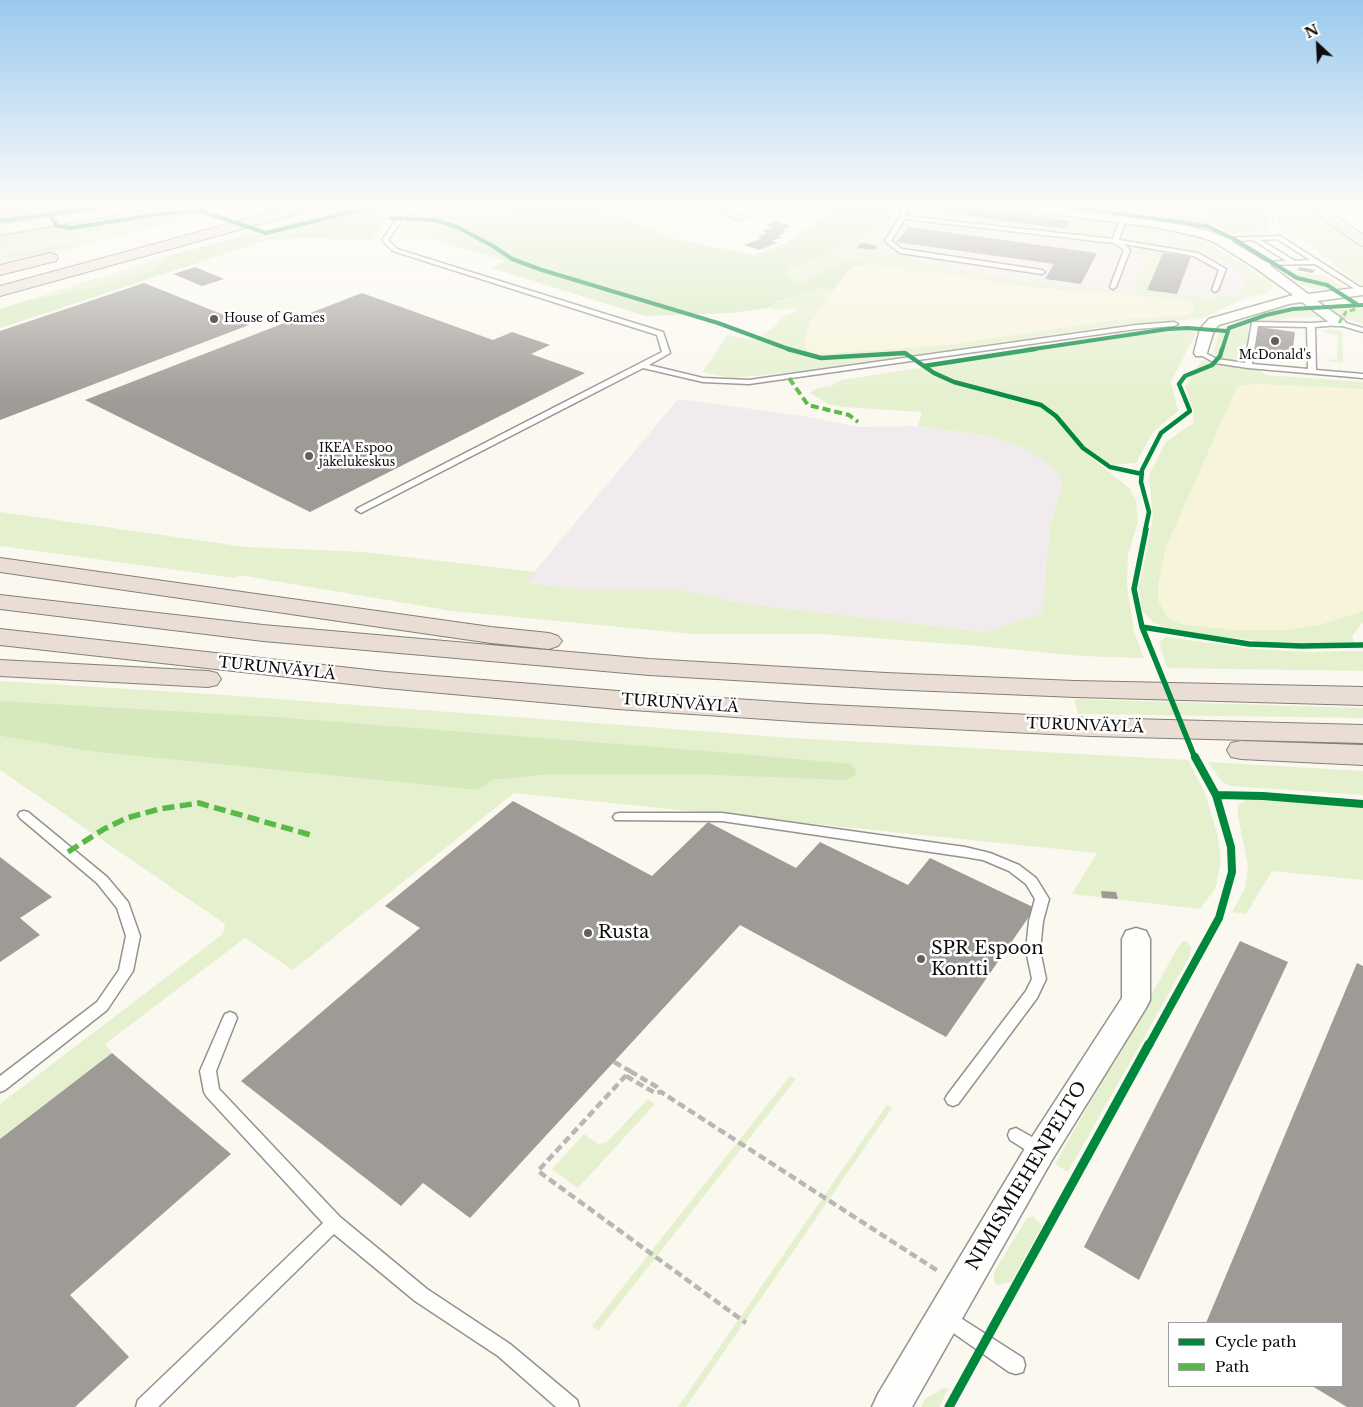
<!DOCTYPE html>
<meta charset="utf-8">
<style>
body{margin:0}
#map{position:relative;width:1363px;height:1407px;overflow:hidden;background:#fbf8f0;font-family:"Libre Baskerville",serif}
canvas{display:block}
.legend{position:absolute;left:1168px;top:1322px;width:175px;height:65px;box-sizing:border-box;background:#fff;border:1px solid #9e9e9e;margin:0;padding:6px 9px;list-style:none;font-size:15px;color:#0c0c0c}
.legend li{display:flex;align-items:center;gap:10px;height:25px}
.legend b{width:25px;border:1px solid #9e9e9e}
.north{position:absolute;left:1293px;top:20px;width:50px;height:50px;-webkit-text-stroke:4px #fff;paint-order:stroke;rotate:335deg;font-size:14px;font-weight:700;line-height:20px;text-align:center;color:#0c0c0c}
.north::after{content:'';display:block;margin:auto;width:18px;height:22px;background:#0c0c0c;clip-path:polygon(50% 0,100% 100%,50% 72%,0 100%)}
</style>
<div id="map">
<canvas width="1363" height="1407"></canvas>
<ul class="legend">
<li><b style="height:6px;background:#00873e"></b>Cycle path</li>
<li><b style="height:6px;background:#58b947"></b>Path</li>
</ul>
<div class="north">N</div>
</div>
<script>
const g = document.querySelector('canvas').getContext('2d');
g.lineJoin = 'round';
function fillPath(path, color) {
  g.fillStyle = color;
  g.fill(path, 'evenodd');
}
function toPath(rows) {
  const path = new Path2D();
  for (const r of rows) {
    path.moveTo(r[0], r[1]);
    for (let i = 2; i < r.length; i += 2) path.lineTo(r[i], r[i + 1]);
  }
  return path;
}
function strokePath(path, color, width, dash) {
  g.strokeStyle = color;
  g.lineWidth = width;
  g.lineCap = dash ? 'butt' : 'round';
  g.setLineDash(dash || []);
  g.stroke(path);
}
function write(font, color, halo, rows, align = 'center') {
  g.font = font + ' "Libre Baskerville",serif';
  g.lineWidth = 5;
  g.setLineDash([]);
  g.textBaseline = 'middle';
  g.strokeStyle = halo;
  g.fillStyle = color;
  for (const [text, x, y, turn = 0] of rows) {
    g.save();
    g.translate(x, y);
    g.rotate((+turn || 0) * Math.PI / 180);
    g.textAlign = isNaN(turn) ? turn : align;
    if (halo) g.strokeText(text, 0, 0);
    g.fillText(text, 0, 0);
    g.restore();
  }
}
fillPath(toPath([
 [895,207,1009,207,1173,228,1206,238,1202,239,1271,282,1272,287,1268,293,1264,294,1234,296,1204,303,865,265,888,226],
 [1077,207,1208,207,1208,215,1169,212,1158,218],
 [678,399,804,416,859,427,918,426,990,436,1027,450,1053,467,1063,481,1050,526,1042,615,984,632,740,603,677,589,577,589,525,583]
]), '#f2ebee');
fillPath(toPath([
 [859,265,927,272,1009,285,1080,292,1089,290,1190,301,1194,306,1194,310,1189,315,1115,320,946,345,821,354,811,352,806,348,805,339,810,323,828,296,852,266],
 [1256,384,1363,389,1363,611,1319,625,1286,630,1235,630,1181,624,1168,618,1158,600,1158,584,1167,545,1236,389,1240,386]
]), '#f8f4dc');
fillPath(toPath([
 [345,207,363,207,277,229,277,226,282,224],
 [965,207,1009,207,1109,220,1114,226,1111,235,1103,237,1050,231,1046,230,1048,226,1066,229,1071,221],
 [1275,207,1309,207,1363,248,1363,284,1355,281,1303,239,1288,233,1282,228,1276,216],
 [196,211,207,214,0,267,0,259,36,255,81,243,77,242,0,256,0,248,110,227,116,223,163,214],
 [444,213,463,214,446,222,434,240,394,240,408,219,441,216],
 [123,215,126,217,120,220,73,227,62,226,62,224],
 [1135,224,1173,228,1206,238,1202,239,1271,282,1272,287,1268,293,1243,299,1201,319,1128,324,795,372,731,378,702,372,728,335,754,340,773,328,785,315,798,311,794,308,776,310,767,308,771,304,818,289,833,290,810,323,805,339,806,348,811,352,821,354,946,345,1115,320,1188,315,1194,310,1194,306,1190,301,1089,290,1080,292,1008,285,950,275,865,265,862,261,836,264,809,280,801,282,792,281,787,275,791,268,823,257,844,241,888,226,879,244,883,248,899,256,931,265,981,273,988,276,1132,293,1149,256,1138,254,1134,250,1141,248,1191,257,1163,253,1147,290,1216,300,1219,294,1234,296,1241,292,1246,272,1235,271,1236,265,1226,263,1204,252,1171,247,1172,245,1183,246,1184,237,1159,234,1158,236,1147,235,1145,240,1154,242,1152,245,1127,241,1125,238,1128,228],
 [1084,241,1108,244,1118,249,1113,251,1066,245],
 [168,256,154,270,95,287,25,301],
 [1286,270,1327,277,1346,289,1342,290,1324,283,1298,276],
 [1281,271,1292,277,1319,284,1334,291,1319,290,1298,284,1278,272],
 [1293,306,1302,307,1321,317,1292,317,1269,323,1252,324,1249,326,1247,344,1240,346,1238,361,1222,359,1212,354,1220,330,1224,327,1276,309],
 [1363,308,1363,324,1346,319,1330,309],
 [1327,329,1342,331,1343,363,1327,361,1337,359,1338,335,1322,332],
 [1167,330,1187,330,1196,333,1171,382,1178,411,1153,432,1136,463,1113,465,1088,455,1130,489,1136,501,1138,522,1128,555,1127,586,1134,631,1144,658,1081,656,978,646,821,634,693,634,452,611,239,575,235,578,0,546,0,512,246,547,363,552,536,572,526,583,577,589,677,589,740,603,984,632,1042,614,1050,526,1063,482,1053,467,1027,450,990,436,918,426,922,412,843,407,828,404,810,393,815,389,831,386,841,380],
 [1202,360,1226,366,1259,370,1266,375,1363,382,1363,389,1256,384,1240,386,1236,389,1167,545,1158,584,1158,600,1168,618,1181,624,1235,630,1286,630,1319,625,1363,611,1363,623,1360,625,1352,637,1356,644,1277,643,1186,633,1164,627,1153,622,1142,610,1139,588,1153,519,1149,475,1166,442,1193,423,1194,411,1185,387],
 [1166,637,1253,649,1307,652,1363,651,1363,671,1167,668,1159,642],
 [0,681,225,695,792,738,1188,760,1205,793,1218,837,1221,862,1215,889,1200,909,1072,894,1097,853,514,793,293,970,245,938,105,1044,112,1053,0,1139,0,1104,223,934,225,924,0,770,0,736,95,752,477,790,493,780,554,774,692,774,0,701],
 [1074,699,1363,708,1363,718,1078,714],
 [1208,762,1363,771,1363,795,1231,786,1222,782],
 [1249,798,1363,807,1363,880,1272,871,1246,914,1232,912,1245,888,1248,866,1238,816,1238,805],
 [1183,941,1186,941,1191,947,1190,956,1068,1172,1055,1164,1180,944],
 [790,1076,796,1079,598,1331,592,1326],
 [648,1099,655,1104,578,1188,552,1169,584,1134,598,1144,606,1143],
 [887,1105,892,1108,686,1407,678,1407],
 [1033,1216,1042,1226,1011,1282,997,1285,994,1281,994,1272,1027,1218],
 [949,1388,939,1407,921,1407,925,1399,942,1389]
]), '#e5f0cf');
fillPath(toPath([
 [0,207,95,207,0,220],
 [524,207,593,207,623,217,675,239,754,255,786,243,839,207,895,207,888,226,844,241,823,257,791,268,787,275,792,281,801,282,809,280,836,264,854,260,862,261,865,265,852,266,833,290,818,289,778,301,767,308,732,313,645,316,492,268,505,261,434,240,446,222,463,214,490,216],
 [1208,207,1266,207,1271,230,1231,234,1213,225,1158,218,1169,212,1208,215],
 [366,210,388,217,373,240,305,238,267,240,0,328,0,309,24,301,95,287,154,270,168,256,249,234,265,235,277,233],
 [116,223,110,227,0,248,0,234,54,226,62,230,73,230],
 [77,242,82,243,36,255,0,259,0,256],
 [0,701,275,717,719,752,850,764,856,769,855,775,847,780,692,774,554,774,493,780,477,790,95,752,0,736]
]), '#d6e9bd');
fillPath(toPath([
 [945,207,965,207,1071,221,1066,229,940,212],
 [776,221,792,226,782,230,787,232,777,236,782,237,772,241,778,243,759,250,744,245,762,238,757,236,767,233,762,231,772,227,766,225],
 [909,227,1097,253,1081,284,1045,279,1054,264,896,242],
 [861,243,878,246,874,250,857,248],
 [1163,253,1191,257,1177,294,1147,290],
 [195,267,224,279,202,286,173,274],
 [1300,267,1315,270,1312,273,1297,270],
 [144,283,249,325,0,420,0,331],
 [362,293,493,340,512,332,550,345,531,354,585,373,310,512,85,400],
 [1259,327,1295,332,1292,356,1255,350],
 [513,801,652,876,708,822,796,868,820,842,908,885,930,858,1035,908,946,1037,740,925,470,1218,423,1183,401,1206,241,1081,420,928,385,906],
 [0,857,52,897,20,918,40,935,0,962],
 [1101,891,1116,892,1118,899,1102,898],
 [1240,941,1288,962,1139,1280,1084,1247],
 [1357,963,1363,966,1363,1407,1347,1407,1312,1386,1342,1386,1342,1323,1206,1323],
 [112,1053,231,1154,70,1295,129,1357,75,1407,0,1407,0,1139]
]), '#9e9a96');
const lane = toPath([
 [704,207,712,207,740,216,757,207,764,207,741,220,704,207],
 [903,207,909,207,906,216,1113,239,1120,219,1123,217,1126,219,1119,240,1198,253,1226,269,1218,290,1215,292,1212,290,1219,270,1194,256,1124,244,1130,250,1116,287,1113,289,1110,287,1124,250,1114,243,905,219,891,241,902,249,1042,270,1045,272,1042,274,900,253,885,241,900,217,903,207],
 [411,209,416,210,402,220,388,240,397,249,663,332,670,353,649,365,703,378,749,380,1136,325,1174,322,1178,324,1174,326,1136,329,749,384,703,382,643,368,361,513,356,510,358,508,662,352,657,335,393,251,382,240,398,218,411,209],
 [1280,236,1363,289,1363,294,1315,264,1257,265,1257,263,1259,262,1286,261,1253,240,1220,242,1217,240,1220,238,1280,236],
 [1277,239,1310,260,1295,261,1261,240,1277,239],
 [1339,321,1363,328,1363,332,1339,325,1315,327,1316,370,1363,374,1363,378,1248,368,1215,363,1197,353,1201,351,1217,359,1245,363,1252,322,1311,323,1339,321],
 [1258,326,1307,327,1308,369,1252,364,1258,326],
 [24,811,28,812,107,877,128,902,140,936,133,971,107,1010,5,1090,0,1092,0,1076,97,1002,119,970,126,936,117,908,97,883,20,818,18,815,20,812,24,811],
 [619,813,722,813,965,847,990,853,1019,865,1036,878,1049,899,1043,921,1040,950,1046,979,1037,998,958,1104,953,1106,948,1104,945,1099,948,1094,1026,991,1032,979,1026,950,1029,921,1035,899,1026,884,1009,871,983,860,965,857,722,821,615,820,613,817,615,814,619,813],
 [230,1012,235,1014,237,1018,216,1071,219,1089,340,1217,427,1289,510,1344,577,1400,579,1407,556,1407,498,1356,415,1301,334,1234,158,1407,136,1407,138,1400,323,1223,207,1097,204,1092,200,1071,223,1018,225,1014,230,1012],
 [1016,1128,1046,1145,1048,1150,1046,1155,1040,1157,1034,1155,1010,1140,1008,1135,1010,1130,1016,1128],
 [945,1308,1023,1358,1025,1365,1023,1372,1016,1374,1009,1372,939,1323,936,1317,939,1311,945,1308]
]);
const street = toPath([
 [410,207,426,207,413,214,407,210,410,207],
 [1021,207,1054,207,1156,219,1209,231,1224,237,1264,261,1308,294,1363,287,1363,295,1317,301,1344,320,1346,323,1344,326,1334,326,1302,302,1289,304,1219,325,1214,330,1206,356,1196,356,1194,353,1200,329,1209,319,1293,295,1254,267,1216,243,1201,237,1156,227,1027,211,1021,207],
 [1136,928,1146,931,1150,939,1150,1000,1146,1008,1052,1160,912,1407,872,1407,878,1394,1030,1140,1122,998,1122,939,1126,931,1136,928]
]);
const secondary = toPath([
 [115,207,147,207,145,210,140,211,0,235,0,225,115,207]
]);
const primary = toPath([
 [1306,207,1322,207,1363,234,1363,246,1358,244,1306,207]
]);
const highway = toPath([
 [290,207,313,207,311,210,0,296,0,286,290,207],
 [50,253,56,255,58,258,56,261,0,275,0,265,50,253],
 [0,558,491,627,549,633,558,636,562,641,558,646,549,649,491,643,0,572,0,558],
 [0,595,263,625,649,659,886,673,1075,681,1363,687,1363,705,1075,697,886,689,649,675,263,641,0,609,0,595],
 [0,629,386,672,618,691,809,704,1091,718,1363,725,1363,743,1091,736,809,722,618,709,386,688,0,645,0,629],
 [0,660,208,671,217,673,221,679,217,685,208,687,0,676,0,660],
 [1241,741,1363,745,1363,765,1241,759,1231,757,1227,750,1231,743,1241,741]
]);
strokePath(lane, '#94928f', 3);
strokePath(street, '#94928f', 3);
strokePath(secondary, '#8a8985', 2);
strokePath(primary, '#81807c', 2);
strokePath(highway, '#81807c', 2);
strokePath(toPath([
 [1270,207,1274,224]
]), '#b7b7b5', 2, [3, 1]);
strokePath(toPath([
 [614,1062,630,1071,538,1171,746,1323],
 [630,1071,657,1087,661,1092],
 [626,1076,655,1093,661,1092,938,1271]
]), '#b7b7b5', 4.5, [8, 4]);
fillPath(lane, '#fefefd');
fillPath(street, '#fefefd');
fillPath(secondary, '#f5f3e8');
fillPath(primary, '#ece6d7');
fillPath(highway, '#eaded4');
strokePath(toPath([
 [1339,323,1346,312,1356,309]
]), '#58b947', 3, [5.5, 3]);
strokePath(toPath([
 [789,378,808,405,849,415,858,422]
]), '#58b947', 4, [8, 4]);
strokePath(toPath([
 [68,852,104,829,127,818,159,809,199,803,314,836]
]), '#58b947', 5.5, [12, 5.5]);
strokePath(toPath([
 [1069,207,1207,226,1234,239,1297,278,1327,285,1358,305],
 [49,214,57,226,71,228,166,213,201,211,266,233,371,207],
 [390,218,435,220,457,227,493,246,512,259,542,270,718,323,791,350],
 [0,221,102,207],
 [1027,350,1168,329,1187,328,1226,331],
 [1222,350,1229,328,1266,315,1293,309,1363,305]
]), '#00873e', 4);
strokePath(toPath([
 [788,349,821,358,905,353,934,373,954,382,1041,405,1056,416,1083,448,1110,467,1142,474],
 [924,366,1035,349],
 [1145,531,1149,512,1141,482,1142,470,1161,433,1190,411,1179,384,1185,376,1212,365,1220,356,1222,349]
]), '#00873e', 4.5);
strokePath(toPath([
 [1146,529,1134,589,1142,627,1195,758],
 [1142,627,1249,644,1301,646,1363,645]
]), '#00873e', 5.5);
strokePath(toPath([
 [1216,795,1263,796,1363,804],
 [1149,1045,1219,918,1232,872,1231,847,1216,795,1195,757]
]), '#00873e', 8);
strokePath(toPath([
 [949,1407,1149,1044]
]), '#00873e', 9);
const sky = g.createLinearGradient(0, 0, 0, 404);
sky.addColorStop(0, '#9ac9ee');
sky.addColorStop(0.51, '#fdfcf8');
sky.addColorStop(1, '#fdfcf800');
g.fillStyle = sky;
g.fillRect(0, 0, 1363, 404);
for (const [x, y, r, color] of [
 [214,319,5,"#605f5c"],
 [1275,341,5,"#605f5c"],
 [309,456,5,"#605f5c"],
 [588,933,5,"#605f5c"],
 [921,959,5,"#605f5c"]
]) {
  const dot = new Path2D();
  dot.arc(x, y, r, 0, 2 * Math.PI);
  g.fillStyle = color;
  g.fill(dot);
  strokePath(dot, '#fff', 2);
}
write('12px', '#0c0c0c', '#fff', [
 ["House of Games",224,319],
 ["McDonald's",1275,356,"center"],
 ["IKEA Espoo",319,449],
 ["jakelukeskus",319,463]
], 'left');
write('15px', '#0c0c0c', '#fff', [
 ["TURUNVÄYLÄ",277,669,6],
 ["TURUNVÄYLÄ",680,704,4],
 ["TURUNVÄYLÄ",1085,726,2]
]);
write('18px', '#0c0c0c', '#fff', [
 ["Rusta",598,933],
 ["SPR Espoon",931,949],
 ["Kontti",931,970]
], 'left');
write('18px', '#0c0c0c', '#fff', [
 ["NIMISMIEHENPELTO",1027,1176,-59]
]);
</script>
